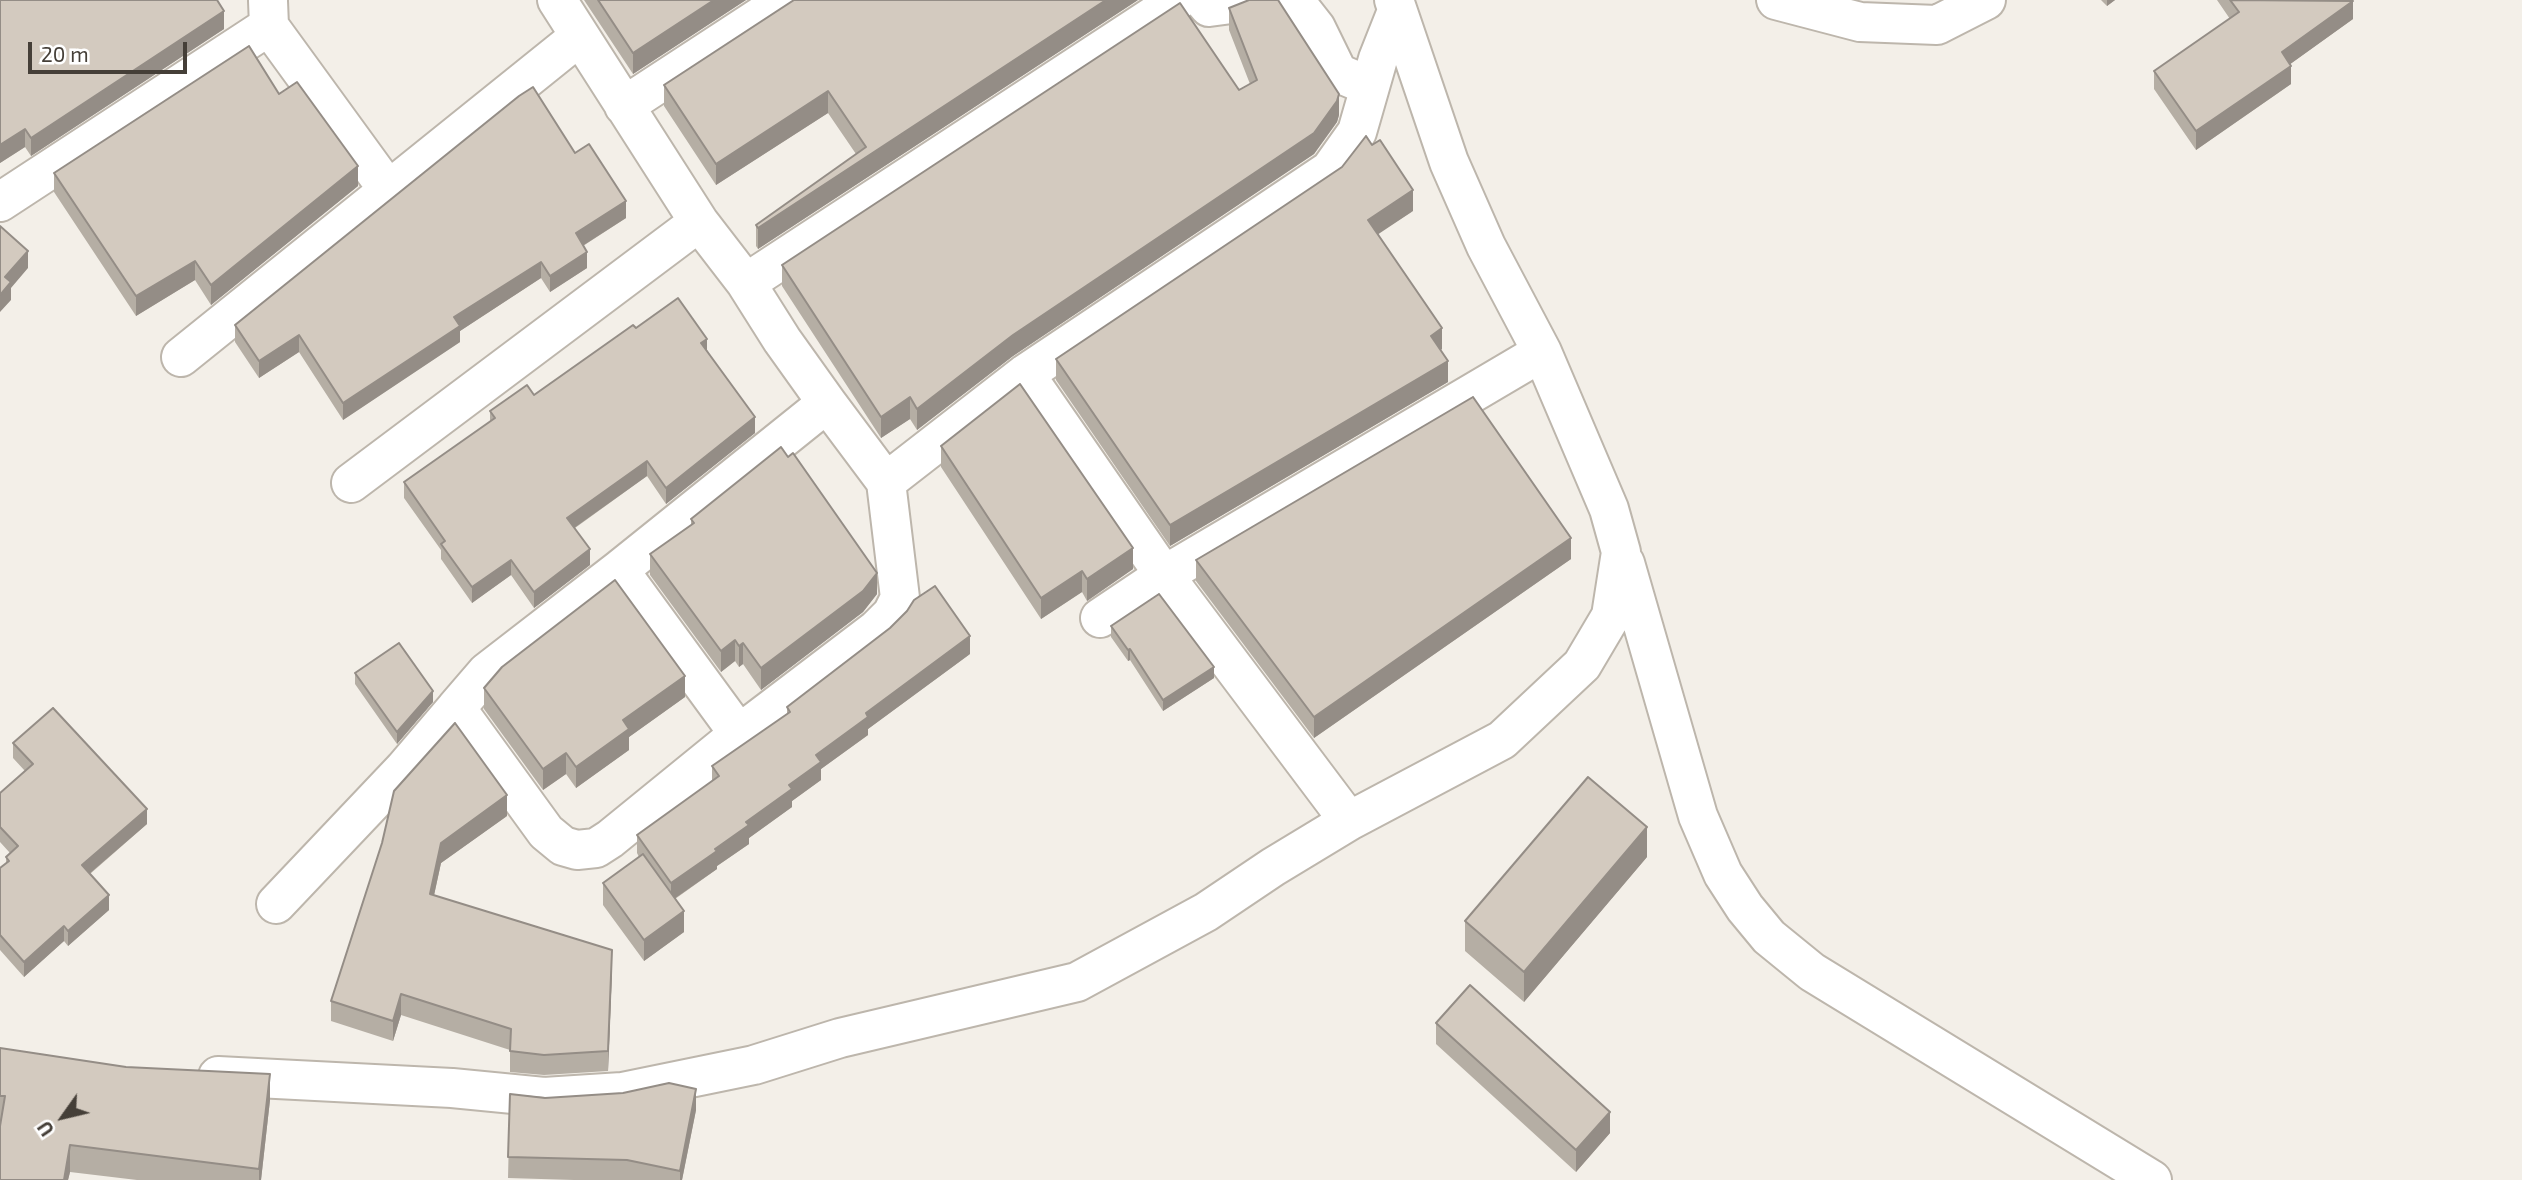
<!DOCTYPE html>
<style>
body{margin:0}
#map{position:relative;width:2522px;height:1180px;overflow:hidden;background:#f3efe8;font-family:"Exo 2",sans-serif}
canvas{display:block}
.north{position:absolute;left:28px;top:1082px;width:70px;height:70px;-webkit-text-stroke:5px #fff;paint-order:stroke;rotate:236deg;font-size:19px;font-weight:700;line-height:28px;text-align:center;color:#453f38}
.north::after{content:'';display:block;margin:auto;width:24px;height:32px;background:#453f38;clip-path:polygon(50% 0,100% 100%,50% 72%,0 100%)}
.scale{position:absolute;left:28px;top:42px;width:159px;height:32px;box-sizing:border-box;border:4px solid #453f38;border-top:0;padding-left:9px;font-size:21px;line-height:24px;white-space:nowrap;color:#453f38;-webkit-text-stroke:5px #fff;paint-order:stroke}
</style>
<div id="map">
<canvas width="2522" height="1180"></canvas>
<div class="north">U</div>
<div class="scale">20 m</div>
</div>
<script>
const g = document.querySelector('canvas').getContext('2d');
g.lineJoin = 'round';
function toPath(rows) {
  const path = new Path2D();
  for (const r of rows) {
    path.moveTo(r[0], r[1]);
    for (let i = 2; i < r.length; i += 2) path.lineTo(r[i], r[i + 1]);
  }
  return path;
}
function strokePath(path, color, width, dash) {
  g.strokeStyle = color;
  g.lineWidth = width;
  g.lineCap = dash ? 'butt' : 'round';
  g.setLineDash(dash || []);
  g.stroke(path);
}
function fillPath(path, color) {
  g.fillStyle = color;
  g.fill(path, 'evenodd');
}
const minor = toPath([
 [557,0,699,222,746,283,782,340,827,403,886,482,1025,374,1330,170,1357,132,1378,59,1397,11],
 [1203,0,1209,7,1239,3,1242,0],
 [1294,0,1316,28,1338,73,1369,86],
 [1776,0,1860,22,1937,25,1986,0],
 [268,1,269,26,389,191],
 [624,106,786,0],
 [0,202,269,26],
 [746,283,1178,0],
 [181,357,580,36],
 [1025,374,1164,575,1349,821],
 [827,403,619,570,487,672,456,708,546,832,563,846,577,850,596,848,610,839,739,734,877,629,892,614,900,598,886,482],
 [351,483,699,222],
 [1625,563,1698,816,1723,874,1745,908,1769,937,1812,972,2152,1180],
 [619,570,739,734],
 [1100,618,1164,575,1542,352],
 [276,904,404,769,456,708],
 [218,1076,452,1088,544,1097,622,1092,754,1065,840,1038,1077,982,1206,912,1273,867,1349,821,1502,740,1582,665,1611,616,1621,552,1609,509,1542,352,1486,246,1449,162,1394,0]
]);
strokePath(minor, '#bdb6ac', 42);
strokePath(minor, '#fff', 38);
fillPath(toPath([
 [0,0,224,29,31,156,25,147,0,163],
 [584,0,746,0,633,74],
 [1138,0,758,249,756,246,756,225,856,154,828,113,716,185,664,106,664,85],
 [2101,0,2115,0,2107,6],
 [2217,0,2352,0,2353,19,2290,64,2291,84,2196,150,2154,89,2154,71,2230,19],
 [1229,8,1339,115,1337,122,1314,154,1013,356,917,430,910,419,881,438,782,286,782,265,1239,90,1250,84,1229,30],
 [279,94,358,186,211,305,195,280,136,316,54,192,54,173],
 [575,153,626,218,583,246,587,268,550,292,541,278,460,331,460,342,343,420,299,352,259,378,235,342,235,325],
 [1413,211,1377,234,1442,349,1440,350,1448,382,1170,546,1056,380,1056,359],
 [636,328,707,350,755,433,666,504,647,476,575,528,590,565,534,608,511,575,472,603,441,559,441,550,404,498,404,482,490,422,490,411,534,395],
 [941,446,1133,569,1087,601,1082,592,1041,619,941,467],
 [691,519,877,594,863,612,761,690,743,664,739,667,735,661,721,672,650,575,650,554,691,525],
 [1571,559,1314,738,1196,581,1196,560],
 [1111,626,1214,678,1163,711,1130,660,1128,661,1111,637],
 [970,654,868,729,868,735,821,769,821,780,792,801,792,807,749,838,749,844,717,866,717,869,675,899,684,932,644,961,603,905,603,883,639,857,637,853,637,835,712,781,712,766,787,714,787,707],
 [355,673,433,702,397,744,355,684],
 [484,688,685,697,629,737,629,750,576,788,566,774,543,790,484,709],
 [13,743,147,824,90,874,109,910,68,946,64,941,24,977,0,950,0,868,6,863,6,857,10,853,0,842,0,793,25,771,13,758],
 [507,816,441,863,434,895,612,970,608,1071,544,1075,510,1072,510,1050,401,1015,393,1041,331,1021,331,1001,382,843],
 [1647,857,1524,1002,1465,951,1465,921],
 [1436,1023,1610,1133,1576,1172,1436,1044],
 [0,1048,270,1100,261,1180,137,1180,70,1172,68,1180,0,1180],
 [510,1094,696,1110,682,1180,574,1180,508,1178]
]), '#b5aea4');
fillPath(toPath([
 [714,0,746,0,633,74,633,53],
 [1106,0,1138,0,758,249,758,228],
 [2107,0,2115,0,2107,6],
 [2353,1,2353,19,2282,70,2282,52],
 [224,11,224,29,31,156,31,138],
 [2291,66,2291,84,2196,150,2196,131],
 [828,91,828,113,716,185,716,164],
 [1339,94,1339,115,1337,122,1314,154,1013,356,917,430,917,409,1013,335],
 [25,129,25,147,0,163,0,145],
 [358,166,358,186,211,305,211,285],
 [1413,190,1413,211,1368,241,1368,220],
 [626,201,626,218,576,250,576,233],
 [28,251,28,268,11,288,11,300,0,312,0,295,5,277],
 [587,252,587,268,550,292,550,276],
 [195,261,195,280,136,316,136,296],
 [541,262,541,278,460,331,460,342,343,420,343,403,454,317],
 [1442,328,1442,349,1431,357,1431,336],
 [299,335,299,352,259,378,259,361],
 [707,339,707,355,701,343],
 [1448,361,1448,382,1170,546,1170,525],
 [910,397,910,419,881,438,881,417],
 [755,417,755,433,666,504,666,488],
 [647,461,647,476,567,533,567,518],
 [1571,538,1571,559,1314,738,1314,717],
 [1133,548,1133,569,1087,601,1087,579],
 [590,549,590,565,534,608,534,592],
 [511,560,511,575,472,603,472,587],
 [1082,571,1082,592,1041,619,1041,598],
 [877,573,877,594,863,612,761,690,761,668],
 [970,636,970,654,868,729,868,735,821,769,821,780,792,801,792,807,749,838,749,844,717,866,717,869,671,901,671,883,715,849,789,785,816,755,866,713],
 [735,640,735,661,721,672,721,651],
 [743,643,743,664,739,667,739,646],
 [1130,649,1130,660,1128,661,1128,650],
 [1214,667,1214,678,1163,711,1163,700],
 [685,676,685,697,629,737,629,750,576,788,576,767,623,720],
 [433,691,433,702,397,744,397,732],
 [566,753,566,774,543,790,543,769],
 [507,795,507,816,441,863,430,914,430,894,441,843],
 [147,809,147,824,82,880,82,865],
 [1647,827,1647,857,1524,1002,1524,972],
 [109,895,109,910,68,946,68,931],
 [684,911,684,932,644,961,644,940],
 [64,926,64,941,24,977,24,962],
 [612,950,612,970,608,1071,608,1051],
 [401,994,401,1015,393,1041,393,1021],
 [270,1074,270,1100,261,1180,259,1180,259,1169],
 [696,1089,696,1110,682,1180,680,1180,680,1171],
 [1610,1112,1610,1133,1576,1172,1576,1150],
 [70,1145,70,1172,68,1180,64,1180]
]), '#948d86');
const building = toPath([
 [0,0,217,0,224,11,31,138,25,129,0,145,0,0],
 [598,0,714,0,633,53,598,0],
 [794,0,1106,0,758,228,756,225,866,147,828,91,716,164,664,85,794,0],
 [1249,0,1278,0,1339,94,1337,101,1314,133,1013,335,917,409,910,397,881,417,782,265,1180,3,1239,90,1257,80,1229,8,1249,0],
 [2230,0,2353,1,2282,52,2291,66,2196,131,2154,71,2239,12,2230,0],
 [249,46,279,94,297,82,358,166,211,285,195,261,136,296,54,173,249,46],
 [533,87,575,153,589,144,626,201,576,233,587,252,550,276,541,262,454,317,460,326,343,403,299,335,259,361,235,325,519,96,533,87],
 [1366,136,1372,145,1380,140,1413,190,1368,220,1442,328,1431,336,1448,361,1170,525,1056,359,1342,167,1366,136],
 [0,226,28,251,5,277,11,282,0,295,0,226],
 [678,298,707,339,701,343,755,417,666,488,647,461,567,518,590,549,534,592,511,560,472,587,441,544,445,541,404,482,495,418,490,411,527,385,534,395,633,325,636,328,678,298],
 [1020,384,1133,548,1087,579,1082,571,1041,598,941,446,1020,384],
 [1473,397,1571,538,1314,717,1196,560,1473,397],
 [781,447,788,457,793,453,877,573,863,591,761,668,743,643,739,646,735,640,721,651,650,554,694,523,691,519,781,447],
 [615,580,685,676,623,720,629,729,576,767,566,753,543,769,484,688,502,667,615,580],
 [935,586,970,636,866,713,868,717,816,755,821,762,789,785,792,789,746,822,749,825,715,849,717,851,671,883,637,835,719,776,712,766,790,712,787,707,890,628,907,611,914,600,935,586],
 [1159,594,1214,667,1163,700,1130,649,1128,650,1111,626,1159,594],
 [399,643,433,691,397,732,355,673,399,643],
 [53,708,147,809,82,865,109,895,68,931,64,926,24,962,0,935,0,868,9,861,6,857,18,846,0,827,0,793,33,764,13,743,53,708],
 [455,723,507,795,441,843,430,894,612,950,608,1051,544,1055,510,1051,511,1029,401,994,393,1021,331,1001,382,843,394,791,455,723],
 [1588,777,1647,827,1524,972,1465,921,1588,777],
 [643,854,684,911,644,940,603,883,643,854],
 [1470,985,1610,1112,1576,1150,1436,1023,1470,985],
 [0,1048,126,1067,270,1074,259,1169,70,1145,64,1180,0,1180,0,1126,5,1096,0,1096,0,1048],
 [669,1083,696,1089,680,1171,627,1160,508,1157,510,1094,545,1098,623,1093,669,1083]
]);
fillPath(building, '#d3cabf');
strokePath(building, '#948d86', 2);
</script>
